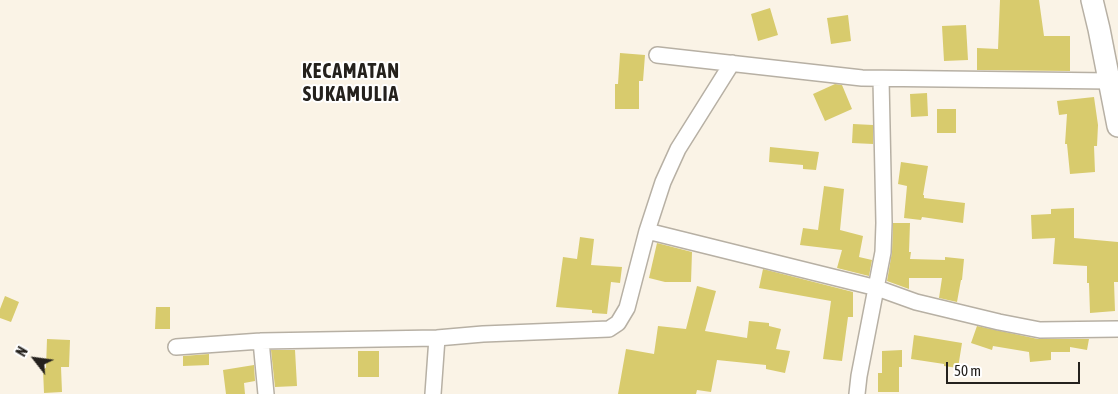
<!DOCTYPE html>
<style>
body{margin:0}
#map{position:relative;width:1118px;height:394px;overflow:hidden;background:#faf3e6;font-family:"Asap Condensed",sans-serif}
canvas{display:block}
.north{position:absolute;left:10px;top:334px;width:50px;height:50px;-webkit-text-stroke:4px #fff;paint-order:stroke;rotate:300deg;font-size:14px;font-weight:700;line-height:20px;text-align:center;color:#24211d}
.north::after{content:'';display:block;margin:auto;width:18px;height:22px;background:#24211d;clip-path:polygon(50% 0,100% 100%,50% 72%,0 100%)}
.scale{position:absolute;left:946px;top:362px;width:134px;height:22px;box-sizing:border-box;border:2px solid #24211d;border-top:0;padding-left:6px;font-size:15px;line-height:18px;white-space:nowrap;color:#24211d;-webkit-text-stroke:4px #fff;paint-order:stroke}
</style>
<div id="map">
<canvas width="1118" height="394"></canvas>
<div class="north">N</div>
<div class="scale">50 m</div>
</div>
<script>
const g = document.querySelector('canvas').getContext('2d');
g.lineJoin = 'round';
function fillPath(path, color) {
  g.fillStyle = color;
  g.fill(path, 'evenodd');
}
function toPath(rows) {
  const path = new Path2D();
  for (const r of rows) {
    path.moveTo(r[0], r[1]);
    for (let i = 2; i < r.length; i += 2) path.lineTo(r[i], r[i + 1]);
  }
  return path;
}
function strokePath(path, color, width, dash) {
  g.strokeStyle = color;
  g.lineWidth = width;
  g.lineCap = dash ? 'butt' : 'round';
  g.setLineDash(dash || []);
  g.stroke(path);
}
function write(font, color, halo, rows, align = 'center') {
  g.font = font + ' "Asap Condensed",sans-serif';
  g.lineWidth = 4;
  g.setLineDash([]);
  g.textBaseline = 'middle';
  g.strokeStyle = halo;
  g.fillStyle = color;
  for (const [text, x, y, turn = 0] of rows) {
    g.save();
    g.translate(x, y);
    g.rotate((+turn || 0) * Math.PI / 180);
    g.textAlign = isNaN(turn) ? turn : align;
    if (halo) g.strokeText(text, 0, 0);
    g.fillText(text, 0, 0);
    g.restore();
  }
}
fillPath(toPath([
 [1000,0,1039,0,1044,36,1070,36,1070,71,977,70,977,48,998,49],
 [770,8,778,35,758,41,751,14],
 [848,15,851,41,831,44,827,18],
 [966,25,968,60,944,61,942,26],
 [620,53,645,55,643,81,639,81,639,109,615,109,615,84,618,84],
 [835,84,842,85,852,109,825,121,813,94],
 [927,93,928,116,911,117,910,94],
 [1094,97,1098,125,1097,146,1094,146,1095,172,1070,174,1067,144,1065,144,1067,114,1059,115,1057,101],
 [937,109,956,109,956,133,937,133],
 [853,124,873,125,873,144,852,143],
 [770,147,819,152,816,170,803,169,803,165,769,162],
 [901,162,928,166,923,195,924,195,924,198,965,203,963,223,922,217,921,220,904,218,907,186,898,184],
 [824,186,844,189,840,230,863,236,859,257,872,260,869,276,837,268,842,250,800,245,803,228,818,230],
 [1074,208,1074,238,1118,242,1118,282,1114,282,1115,311,1090,313,1089,283,1087,283,1087,266,1053,264,1055,238,1032,239,1031,215,1051,214,1051,209],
 [893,223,910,223,909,252,911,252,910,259,945,260,945,257,964,259,962,280,961,280,957,302,939,298,942,278,909,278,909,289,887,281,892,252],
 [580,237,594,239,591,265,622,267,620,283,611,282,607,314,592,313,592,310,556,307,563,257,577,259],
 [657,243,692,252,691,282,665,282,649,278],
 [763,269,853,292,853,317,848,317,842,361,823,359,831,301,759,288],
 [697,286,716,291,705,331,747,338,749,321,769,323,769,326,781,329,776,349,790,351,785,373,766,369,766,365,717,360,711,392,697,390,696,394,618,394,626,349,654,354,658,326,686,329],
 [5,296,19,302,11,322,0,318,0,309],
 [156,307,170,307,170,329,155,329],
 [977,326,1038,339,1089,339,1087,350,1070,347,1070,352,1051,352,1051,360,1030,362,1029,352,993,346,992,350,971,343],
 [914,335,962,343,958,368,944,366,944,364,911,359],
 [47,339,70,340,69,367,61,367,62,392,44,393,43,369,46,368],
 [271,350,295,350,297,386,275,387],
 [902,350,902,367,899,367,899,392,878,392,878,373,882,373,882,351],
 [358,351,379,351,379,377,358,377],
 [209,354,209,365,183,366,183,356],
 [254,365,255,381,244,383,245,394,226,394,223,370]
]), '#d8cb6d');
const street = toPath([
 [657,55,862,78,1110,81,1118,79],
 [647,231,877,288,916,302,999,322,1040,330,1118,329],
 [261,341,266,394],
 [176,347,261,341,437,338,483,334,609,329,618,323,627,308,647,231,663,182,678,149,732,63],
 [433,394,437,338],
 [857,394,859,376,883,252,884,223,881,79]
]);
const secondary = toPath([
 [1092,0,1099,29,1118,126]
]);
strokePath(street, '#b7b0a4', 18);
strokePath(secondary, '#b7b0a4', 24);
strokePath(street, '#fff', 15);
strokePath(secondary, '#fff', 21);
g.letterSpacing = '1px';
write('bold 20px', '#24211d', '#fff', [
 ["KECAMATAN",351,72],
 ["SUKAMULIA",351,95]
]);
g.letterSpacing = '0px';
</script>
